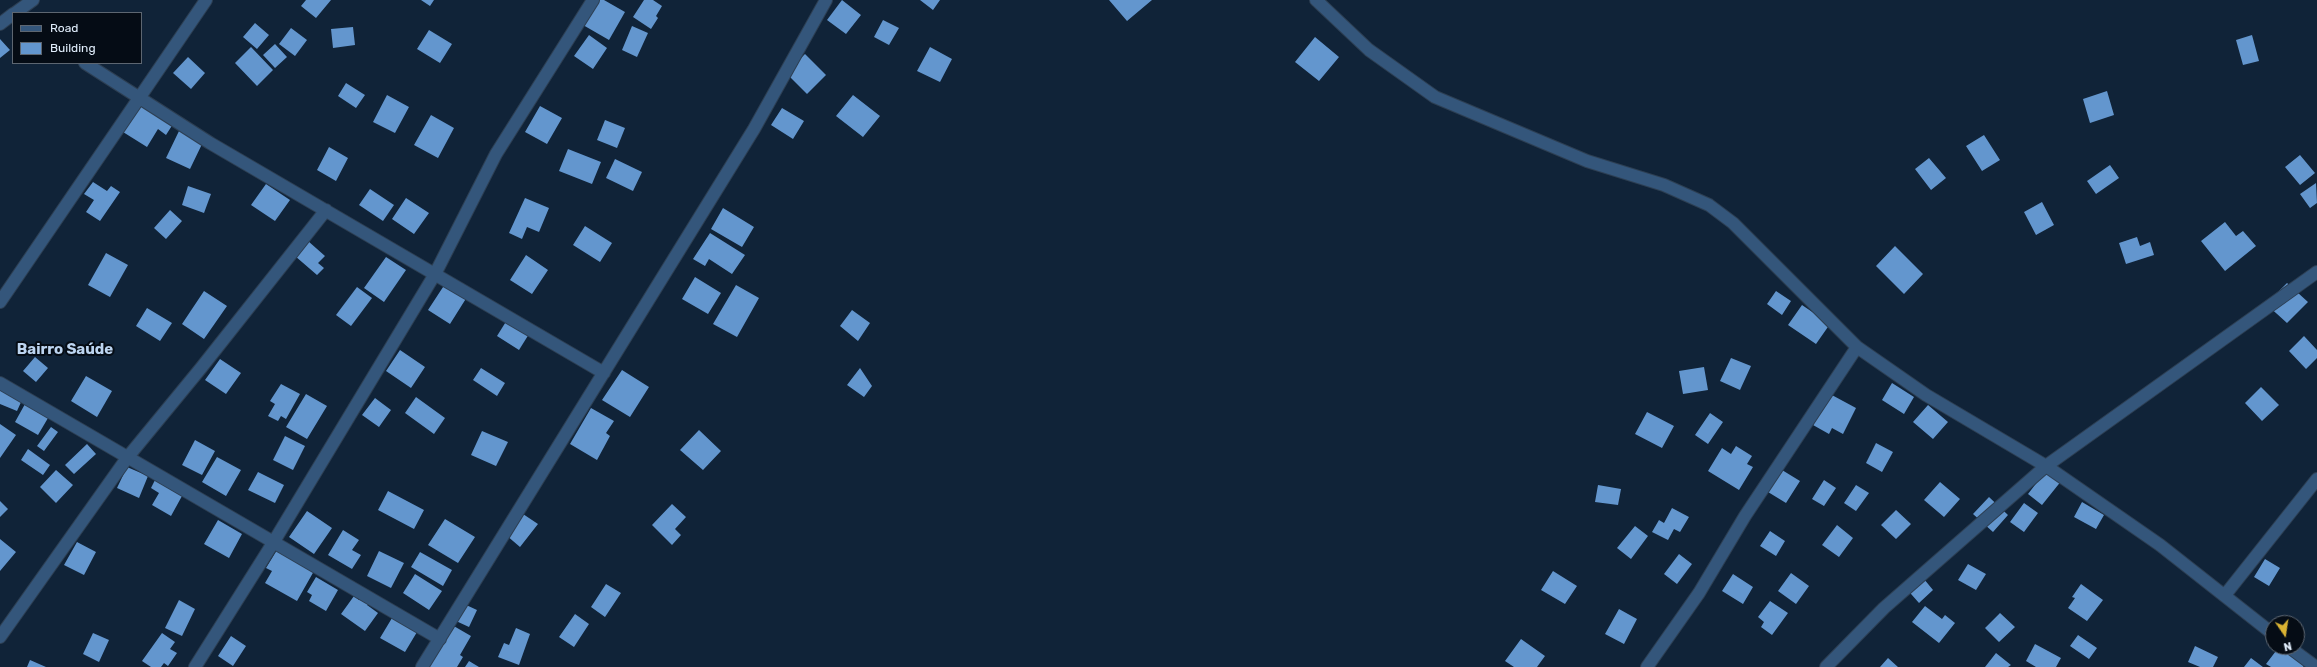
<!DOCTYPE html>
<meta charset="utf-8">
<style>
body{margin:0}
#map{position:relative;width:2317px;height:667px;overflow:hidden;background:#102338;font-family:Rubik,sans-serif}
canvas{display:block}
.legend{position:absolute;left:12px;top:12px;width:130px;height:52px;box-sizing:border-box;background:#050c15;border:1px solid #5d6671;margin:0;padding:5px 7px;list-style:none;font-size:12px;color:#e0edfb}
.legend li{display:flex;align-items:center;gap:8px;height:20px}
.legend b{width:20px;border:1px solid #5d6671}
.north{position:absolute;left:2265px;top:615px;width:40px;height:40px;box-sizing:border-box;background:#050c15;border:1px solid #5d6671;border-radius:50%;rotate:167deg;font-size:11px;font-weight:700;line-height:16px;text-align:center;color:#e0edfb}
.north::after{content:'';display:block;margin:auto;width:14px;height:18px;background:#dab333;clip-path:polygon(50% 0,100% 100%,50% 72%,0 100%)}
</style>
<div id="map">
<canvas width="2317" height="667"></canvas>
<ul class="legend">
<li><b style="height:5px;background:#34567b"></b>Road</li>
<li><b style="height:11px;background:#6396ce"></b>Building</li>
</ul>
<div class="north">N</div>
</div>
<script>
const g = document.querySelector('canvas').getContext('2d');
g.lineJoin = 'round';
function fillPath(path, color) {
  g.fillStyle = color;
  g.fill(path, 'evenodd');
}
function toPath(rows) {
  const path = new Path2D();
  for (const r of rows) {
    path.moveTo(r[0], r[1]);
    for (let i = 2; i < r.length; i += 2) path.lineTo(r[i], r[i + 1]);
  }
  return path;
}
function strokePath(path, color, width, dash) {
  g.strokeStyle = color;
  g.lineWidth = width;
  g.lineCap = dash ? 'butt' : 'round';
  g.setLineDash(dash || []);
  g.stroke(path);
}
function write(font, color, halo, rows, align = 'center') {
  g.font = font + ' Rubik,sans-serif';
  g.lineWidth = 4;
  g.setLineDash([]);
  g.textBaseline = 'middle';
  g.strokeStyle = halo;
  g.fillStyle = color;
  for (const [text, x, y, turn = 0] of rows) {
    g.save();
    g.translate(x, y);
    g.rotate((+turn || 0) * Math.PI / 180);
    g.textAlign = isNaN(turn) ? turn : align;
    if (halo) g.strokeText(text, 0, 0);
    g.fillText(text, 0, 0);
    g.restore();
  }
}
fillPath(toPath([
 [306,0,331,0,316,18,301,6],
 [421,0,434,0,430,6],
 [598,0,604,0,625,12,609,40,583,25],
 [644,0,653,0,662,6,656,16,658,18,651,29,633,17],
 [842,0,861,15,846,34,827,20],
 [920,0,940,0,933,10],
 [1109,0,1152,0,1127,21],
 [883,20,899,28,889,45,874,37],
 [255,23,269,35,257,49,243,37],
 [632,26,648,33,637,57,622,50],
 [353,27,355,45,333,48,331,29],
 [291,28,307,40,295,56,279,44],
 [429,30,452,44,440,63,417,49],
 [589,35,607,48,593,69,574,56],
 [2252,35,2259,61,2243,65,2236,40],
 [1315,37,1339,57,1319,81,1295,62],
 [0,39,10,50,0,58],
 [275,44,287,57,275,68,263,55],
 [251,47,273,70,257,86,235,63],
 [930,47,952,59,940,82,917,71],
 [805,54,826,75,807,94,786,73],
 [188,57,205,73,191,89,173,73],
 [346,83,365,95,356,108,338,96],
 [2107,91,2114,115,2090,123,2083,99],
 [387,95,409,107,395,133,373,122],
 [853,95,880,116,863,137,836,116],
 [141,103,173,124,166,135,158,129,147,147,123,132],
 [540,106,562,118,547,144,525,132],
 [782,108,804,121,793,139,771,125],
 [431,115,454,128,438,158,414,145],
 [605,120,625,128,617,148,597,140],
 [179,131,203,142,190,169,166,158],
 [1984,135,2000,160,1982,171,1966,146],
 [329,147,348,158,336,181,317,170],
 [568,149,601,162,592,184,559,171],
 [2300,155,2315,173,2300,185,2285,167],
 [1929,158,1946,178,1931,190,1915,169],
 [615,159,642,172,633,191,606,178],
 [2110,165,2119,178,2096,194,2087,181],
 [93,182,107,191,111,186,120,192,100,221,86,212,94,200,84,194],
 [2316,183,2317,203,2310,208,2300,194],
 [266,184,290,200,275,221,251,205],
 [188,186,211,194,204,213,182,205],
 [370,189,394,205,383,221,359,205],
 [406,198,429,213,414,234,392,219],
 [525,198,549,208,539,232,527,227,522,239,509,233],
 [2042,202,2054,225,2036,235,2024,212],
 [723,208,754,227,742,247,711,229],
 [170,210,182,221,166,239,154,228],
 [2225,222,2236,236,2243,231,2256,246,2225,271,2201,241],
 [585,226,612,243,600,262,573,245],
 [710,233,745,255,732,274,709,259,705,266,693,259],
 [2137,237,2140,246,2150,242,2154,255,2126,264,2119,243],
 [308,241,325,256,318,263,324,268,317,275,295,256],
 [1895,246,1923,274,1904,294,1876,266],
 [106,253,128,265,110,297,88,285],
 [526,255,548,270,532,294,510,280],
 [386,257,406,270,384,302,364,288],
 [695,277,721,293,708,314,682,299],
 [2287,283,2308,302,2287,323,2266,304],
 [445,284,467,297,450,324,428,310],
 [736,285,759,298,737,337,713,324],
 [357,287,372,298,351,326,336,315],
 [204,291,227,306,204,339,182,324],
 [1776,291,1791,301,1782,315,1767,304],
 [1802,305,1830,324,1816,344,1788,325],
 [147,308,172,323,160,341,136,326],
 [852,310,870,323,858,341,840,326],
 [507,320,529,334,519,350,497,336],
 [2304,336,2317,350,2317,358,2306,369,2289,351],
 [400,350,425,367,411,388,386,371],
 [35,357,48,368,36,382,23,371],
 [1731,358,1751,366,1740,390,1720,381],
 [220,359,241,373,226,394,205,380],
 [1704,367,1708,390,1683,394,1679,371],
 [481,368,505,383,497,396,473,380],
 [860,368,872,386,864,397,847,385],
 [622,370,649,387,630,417,602,400],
 [86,376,112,391,97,417,71,401],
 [1892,383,1914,397,1904,414,1882,400],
 [281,384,300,394,286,419,281,416,278,421,268,416,275,404,270,401],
 [2261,387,2279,405,2262,421,2245,403],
 [0,390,22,400,17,411,0,404],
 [306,394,327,406,307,439,286,427],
 [1830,394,1856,408,1843,434,1832,428,1829,434,1813,425],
 [416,397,445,418,434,434,405,413],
 [375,398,391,410,379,427,362,415],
 [25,404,48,418,38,435,15,422],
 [1928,405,1948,422,1933,439,1913,422],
 [591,408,614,421,606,433,610,436,597,460,570,444],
 [1647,412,1674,426,1662,448,1635,434],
 [1710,413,1723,422,1708,444,1695,435],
 [0,424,16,435,0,458],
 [51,427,58,432,44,451,37,446],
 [699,430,721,451,703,470,680,450],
 [482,431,508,442,496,466,471,455],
 [285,436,305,446,293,470,273,460],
 [195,440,215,451,202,475,182,465],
 [1876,443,1893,452,1882,472,1866,463],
 [87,444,96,454,74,474,65,465],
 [1736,446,1752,456,1747,464,1753,467,1739,490,1708,471,1722,448,1731,454],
 [28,449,50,465,43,475,21,460],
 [217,457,241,470,226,496,202,482],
 [2051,464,2066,475,2042,505,2028,494],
 [127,467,148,476,139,498,117,488],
 [56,470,73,485,56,503,40,487],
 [1782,470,1800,481,1786,503,1768,492],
 [258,472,284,485,275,503,248,490],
 [155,480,182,496,171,516,152,505,159,493,151,488],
 [1824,480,1836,488,1824,506,1812,499],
 [1940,482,1960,499,1944,517,1924,500],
 [1598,485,1621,489,1618,505,1595,502],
 [1856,485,1869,493,1856,511,1844,503],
 [388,491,424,510,414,529,378,510],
 [1989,497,2008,515,1993,532,1973,514],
 [0,501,8,509,0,517],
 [2082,502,2104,515,2096,529,2074,517],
 [2024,503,2038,513,2024,532,2010,522],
 [672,504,686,517,675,529,681,535,672,545,652,525],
 [1672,508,1689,517,1680,532,1674,529,1668,540,1652,532,1659,520,1664,523],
 [1896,510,1911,524,1896,539,1881,525],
 [307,511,332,528,314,554,289,537],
 [523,514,538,524,520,547,506,535],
 [445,519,475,537,458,563,428,545],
 [218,520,242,534,229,558,204,544],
 [1837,525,1853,538,1839,557,1822,545],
 [1635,526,1648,536,1631,559,1617,548],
 [343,530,359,540,352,550,361,555,352,569,328,555],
 [1770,531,1785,541,1776,556,1760,546],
 [0,539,16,552,0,571],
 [77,542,96,552,84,575,64,565],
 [277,550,314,571,297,601,265,583,272,571,266,568],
 [379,551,404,563,391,588,367,576],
 [420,552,452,570,443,586,411,567],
 [1679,554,1692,564,1677,584,1664,574],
 [2265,559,2280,568,2269,586,2254,577],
 [1968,564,1986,574,1976,590,1958,580],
 [1553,571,1577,586,1565,604,1541,590],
 [1791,573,1809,586,1796,604,1778,591],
 [1919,573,1933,590,1919,603,1904,586],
 [415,574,442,591,429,610,403,593],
 [1733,574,1753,587,1743,604,1722,591],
 [316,577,338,590,326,611,309,601,312,595,307,592],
 [606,584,621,593,605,617,591,607],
 [2081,584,2103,600,2087,621,2068,608,2075,598,2072,597],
 [354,596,359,600,361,597,370,603,367,605,378,613,365,631,341,614],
 [179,600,195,609,182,636,165,628],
 [1770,601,1788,613,1772,635,1761,627,1764,622,1758,617],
 [464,604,477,610,469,627,456,621],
 [1925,606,1942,619,1945,615,1955,623,1939,643,1912,622],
 [1619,609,1637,619,1624,644,1605,634],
 [2000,613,2015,627,1999,642,1985,628],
 [575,614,589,624,574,647,559,637],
 [392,618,417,632,405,652,380,638],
 [452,625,471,636,460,655,463,657,457,667,427,667],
 [516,628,530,634,519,665,498,657,504,643,509,645],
 [93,633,109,640,99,662,83,654],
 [162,633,175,642,170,649,177,653,168,666,164,663,161,667,151,667,142,661],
 [2078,635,2097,648,2089,659,2070,646],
 [231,636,246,646,233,666,218,656],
 [1521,639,1545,656,1537,667,1514,667,1505,661],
 [2035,644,2061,658,2056,667,2036,667,2026,661],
 [2195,646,2218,657,2213,667,2200,667,2188,662],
 [2279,647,2288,647,2307,662,2303,667,2271,667,2266,664],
 [1996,653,2011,665,2008,667,1985,667],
 [1888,658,1898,667,1880,667],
 [2251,658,2263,667,2244,667],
 [30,660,46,667,27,667],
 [469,661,479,667,465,667]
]), '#6396ce');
const minor = toPath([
 [1316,0,1369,50,1435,97,1587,161,1664,185,1709,205,1733,223,1857,347],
 [15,13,33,0],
 [0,24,13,14],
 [85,63,210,143,604,373],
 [0,302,206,0],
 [0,383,440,639],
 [2225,595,2317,479],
 [0,637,127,458,201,368,326,210],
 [2289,647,2316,667],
 [195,667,273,543,435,274,496,154,593,0],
 [422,667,754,129,826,0],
 [1647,667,1699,593,1745,516,1857,347,1926,395,2046,466,2160,545,2273,634],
 [1826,667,1884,608,2046,466,2317,272]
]);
strokePath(minor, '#2d3f53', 14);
strokePath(minor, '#34567b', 12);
write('bold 15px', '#bcd4f0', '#050c15', [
 ["Bairro Saúde",65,350]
]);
</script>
